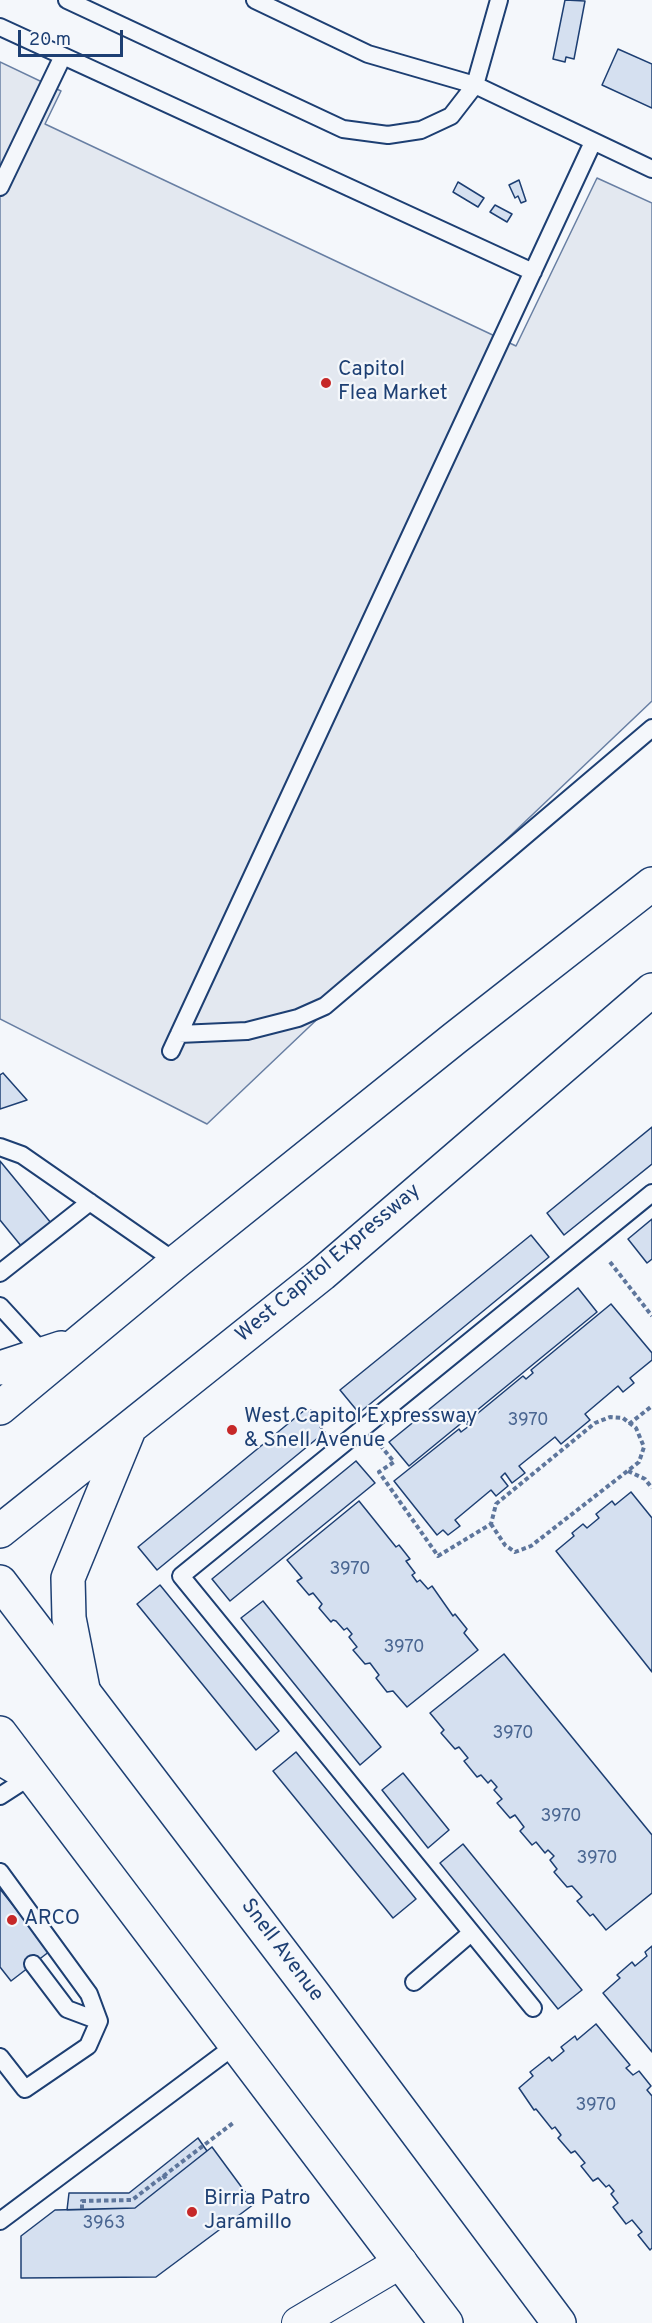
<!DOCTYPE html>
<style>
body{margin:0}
#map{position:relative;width:652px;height:2323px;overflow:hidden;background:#f4f7fb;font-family:Overpass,sans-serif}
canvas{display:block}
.scale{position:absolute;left:18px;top:30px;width:105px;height:27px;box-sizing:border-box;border:3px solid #1d3f73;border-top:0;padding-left:8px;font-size:18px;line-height:21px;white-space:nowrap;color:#1d3f73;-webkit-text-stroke:4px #f4f7fb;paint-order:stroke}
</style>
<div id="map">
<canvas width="652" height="2323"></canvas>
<div class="scale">20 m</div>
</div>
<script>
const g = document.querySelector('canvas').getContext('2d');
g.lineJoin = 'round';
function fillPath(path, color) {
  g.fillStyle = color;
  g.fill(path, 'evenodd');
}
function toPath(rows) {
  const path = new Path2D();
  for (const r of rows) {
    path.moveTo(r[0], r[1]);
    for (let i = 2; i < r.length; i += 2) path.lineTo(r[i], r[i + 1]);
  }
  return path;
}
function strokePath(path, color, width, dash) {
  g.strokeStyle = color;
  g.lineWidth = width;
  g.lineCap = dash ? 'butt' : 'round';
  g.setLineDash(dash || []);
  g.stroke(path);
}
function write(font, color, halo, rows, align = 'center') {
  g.font = font + ' Overpass,sans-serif';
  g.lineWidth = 4.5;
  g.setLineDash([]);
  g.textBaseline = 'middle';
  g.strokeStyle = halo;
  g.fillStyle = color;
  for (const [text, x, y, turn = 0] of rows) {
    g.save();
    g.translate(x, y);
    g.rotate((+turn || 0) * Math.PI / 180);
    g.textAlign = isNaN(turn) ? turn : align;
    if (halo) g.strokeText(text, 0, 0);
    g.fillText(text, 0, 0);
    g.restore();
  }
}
const parking = toPath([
 [0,62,61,91,45,124,516,346,597,178,652,203,652,701,207,1124,0,1019,0,62]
]);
fillPath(parking, '#e3e8f0');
strokePath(parking, '#687fa3', 1.5);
const building = toPath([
 [565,0,585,1,574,59,566,57,565,62,553,59,565,0],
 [618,49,652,64,652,108,602,85,618,49],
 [519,180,526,201,521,203,518,196,515,198,509,185,519,180],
 [458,182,484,198,478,207,453,192,458,182],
 [495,205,512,214,507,222,490,212,495,205],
 [3,1073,27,1100,0,1109,0,1075,3,1073],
 [652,1127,652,1164,564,1235,547,1213,652,1127],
 [0,1161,51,1223,22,1247,0,1220,0,1161],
 [652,1219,652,1259,647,1263,628,1239,652,1219],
 [531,1235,549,1257,359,1413,340,1390,531,1235],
 [578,1288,597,1312,409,1466,389,1442,578,1288],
 [611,1304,652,1353,652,1360,630,1378,634,1383,623,1392,618,1386,585,1414,590,1420,561,1444,555,1437,519,1466,525,1473,512,1483,505,1473,501,1477,508,1486,496,1496,491,1490,455,1520,460,1526,448,1535,443,1530,437,1535,394,1481,459,1429,461,1432,469,1426,466,1423,523,1376,526,1379,533,1373,531,1370,611,1304],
 [306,1409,309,1412,311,1410,323,1424,320,1427,325,1432,157,1570,138,1547,306,1409],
 [356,1461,375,1483,230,1601,212,1579,356,1461],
 [631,1492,652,1518,652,1672,556,1551,574,1536,572,1533,583,1524,587,1528,599,1518,596,1514,612,1501,615,1505,631,1492],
 [359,1501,396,1547,399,1545,410,1559,406,1561,415,1573,412,1575,417,1582,420,1580,428,1589,432,1586,453,1616,455,1614,467,1629,464,1633,478,1650,407,1707,393,1691,387,1692,376,1678,379,1675,370,1663,365,1664,353,1650,357,1647,349,1637,352,1634,347,1628,344,1630,336,1621,333,1620,331,1622,319,1608,322,1604,313,1593,309,1595,297,1581,302,1578,287,1560,359,1501],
 [160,1585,279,1731,256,1750,137,1604,160,1585],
 [263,1601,381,1747,360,1765,241,1618,263,1601],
 [504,1654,652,1835,652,1893,606,1930,593,1914,590,1916,577,1901,582,1897,572,1886,567,1887,554,1872,557,1869,550,1860,554,1856,548,1850,545,1853,536,1842,532,1845,520,1831,524,1827,515,1815,510,1818,497,1803,502,1799,494,1790,497,1787,491,1780,488,1783,481,1775,477,1777,464,1761,468,1758,459,1747,455,1749,441,1733,444,1730,430,1713,504,1654],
 [296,1752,416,1899,393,1918,273,1771,296,1752],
 [403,1773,449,1830,428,1848,382,1790,403,1773],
 [463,1844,582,1990,558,2009,440,1863,463,1844],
 [0,1889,50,1951,11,1981,0,1967,0,1889],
 [652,1946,652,2052,603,1993,620,1978,617,1975,632,1962,635,1966,647,1956,645,1952,652,1946],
 [596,2024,630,2065,626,2068,633,2075,639,2071,651,2086,647,2090,652,2096,652,2248,650,2250,638,2235,642,2232,632,2220,626,2224,613,2207,618,2203,611,2194,614,2191,609,2185,606,2187,598,2178,593,2181,581,2166,585,2163,575,2151,571,2153,558,2138,561,2135,555,2127,552,2129,536,2109,534,2110,519,2088,533,2076,530,2072,549,2057,552,2061,564,2051,561,2047,575,2036,577,2040,596,2024],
 [198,2138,207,2151,135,2208,67,2210,69,2193,129,2193,198,2138],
 [212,2147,254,2204,156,2277,21,2278,21,2236,55,2210,135,2208,212,2147]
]);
fillPath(building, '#d5e0f0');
strokePath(building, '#1d3f73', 1.5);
const lane = toPath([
 [67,0,343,129,388,135,421,130,451,116,475,85,499,0],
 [255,0,368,54,475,85,652,169],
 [0,27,533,272],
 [0,187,63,56],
 [179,1034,247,1031,298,1018,325,1006,652,728],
 [171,1051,593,142],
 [0,1147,22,1155,176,1262],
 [0,1273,90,1202],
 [0,1306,45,1355],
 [0,1796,31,1776],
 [0,1872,89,1994,99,2021,88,2046,25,2089,0,2057],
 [33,1964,67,2009,99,2021],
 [414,1982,471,1933],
 [533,2008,181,1576,652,1193],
 [0,2221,237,2044]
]);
const street = toPath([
 [298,2323,401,2262]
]);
const secondary = toPath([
 [0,1582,315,1996,559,2323],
 [0,1733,446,2323]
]);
const highway = toPath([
 [0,1368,61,1348],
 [0,1408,176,1262,455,1038,652,884],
 [0,1531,322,1274,652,990],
 [83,1689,69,1618,68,1578,128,1432],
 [0,1758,31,1776]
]);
strokePath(lane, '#1d3f73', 20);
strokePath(street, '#1d3f73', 34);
strokePath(secondary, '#1d3f73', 36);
strokePath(highway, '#1d3f73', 36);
strokePath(toPath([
 [610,1262,652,1316],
 [629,1424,652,1406],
 [380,1445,394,1462,379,1472,438,1556,491,1524,496,1504,595,1423,610,1417,623,1418,636,1428,644,1447,639,1462,531,1546,515,1552,505,1545,491,1524],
 [628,1471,645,1479,652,1488],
 [163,2175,168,2182],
 [82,2209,82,2201,132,2200,233,2123]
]), '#5e769c', 4, [4.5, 3]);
strokePath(lane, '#f4f7fb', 16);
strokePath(street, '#f4f7fb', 32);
strokePath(secondary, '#f4f7fb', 33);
strokePath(highway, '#f4f7fb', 33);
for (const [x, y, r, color] of [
 [326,383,6,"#c62828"],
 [232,1430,6,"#c62828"],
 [12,1920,6,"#c62828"],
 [192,2212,6,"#c62828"]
]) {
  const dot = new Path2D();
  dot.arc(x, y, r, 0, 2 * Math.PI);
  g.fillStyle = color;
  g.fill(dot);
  strokePath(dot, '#f4f7fb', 2);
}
write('18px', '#4b6792', null, [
 ["3970",528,1421],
 ["3970",350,1570],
 ["3970",404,1648],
 ["3970",513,1734],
 ["3970",561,1817],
 ["3970",597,1859],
 ["3970",596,2106],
 ["3963",104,2224]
]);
write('21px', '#1d3f73', '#f4f7fb', [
 ["Capitol",338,371],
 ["Flea Market",338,395],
 ["West Capitol Expressway",244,1418],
 ["& Snell Avenue",244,1442],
 ["ARCO",24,1920],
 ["Birria Patro",204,2200],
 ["Jaramillo",204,2224]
], 'left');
write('21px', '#1d3f73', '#f4f7fb', [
 ["West Capitol Expressway",329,1264,-40],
 ["Snell Avenue",281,1951,53]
]);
</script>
